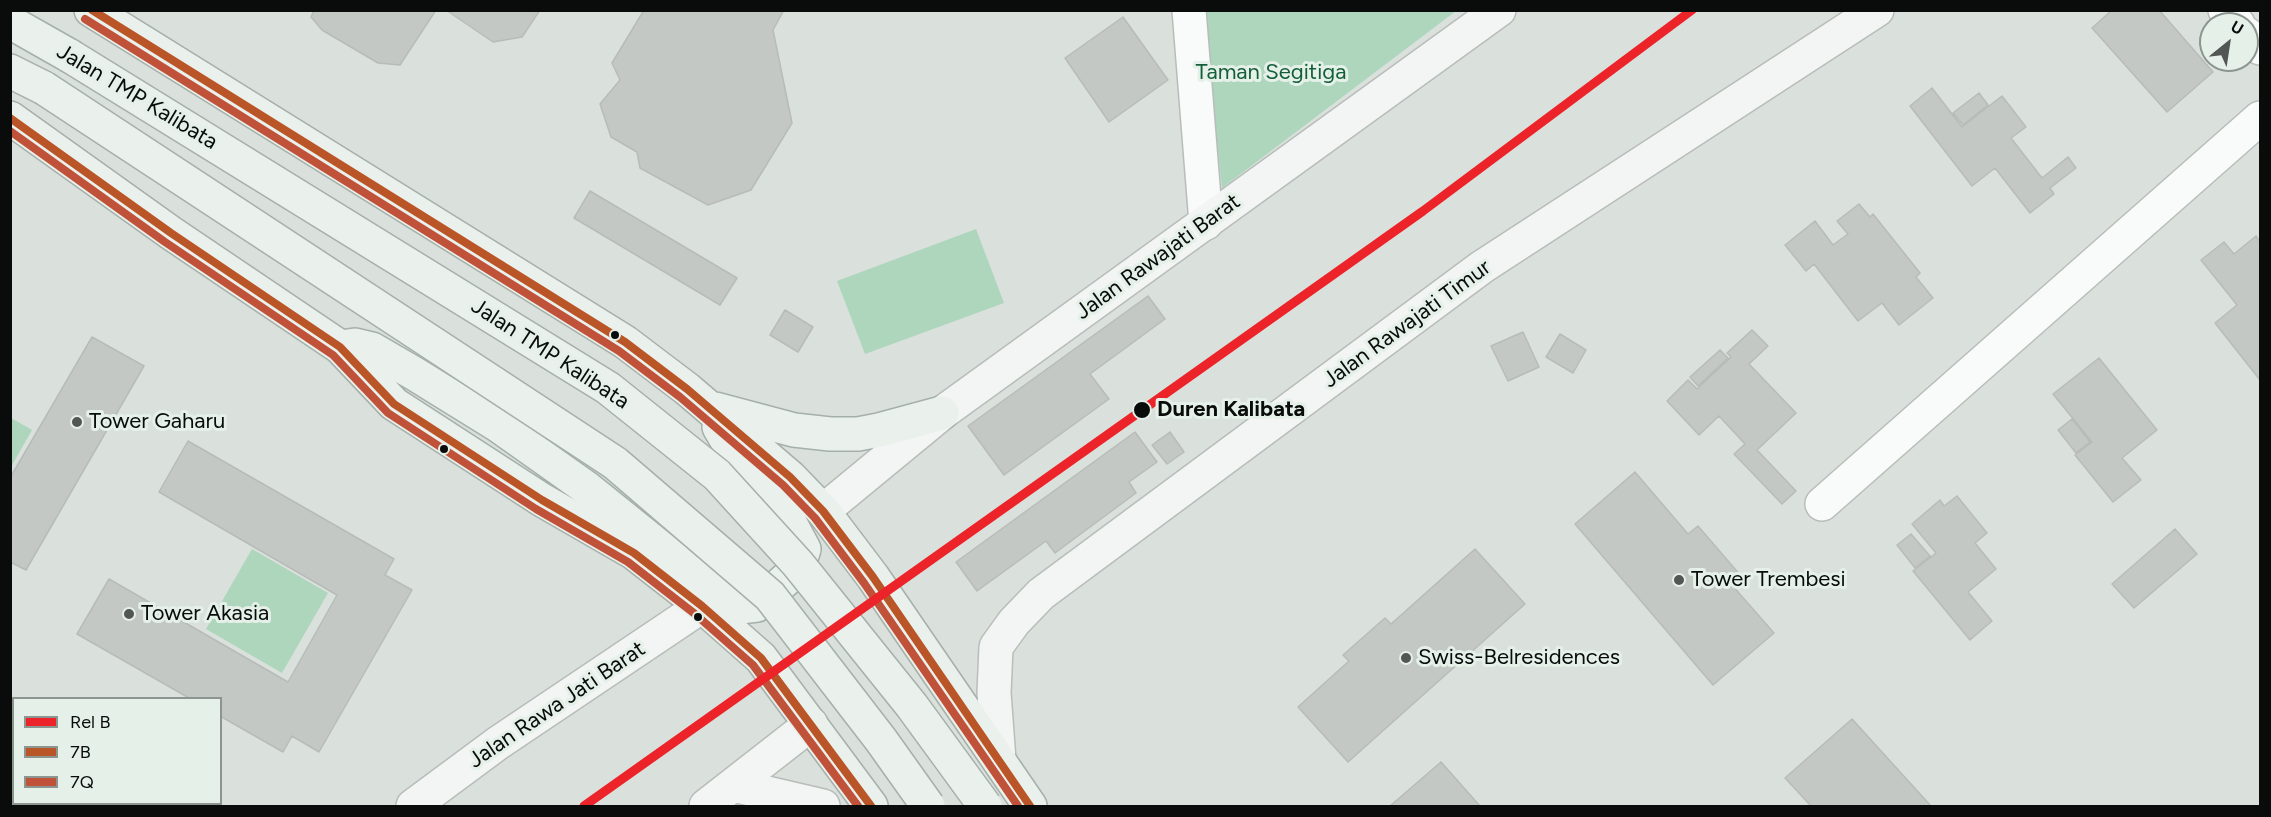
<!DOCTYPE html>
<style>
body{margin:0}
#map{position:relative;width:2271px;height:817px;overflow:hidden;background:#dae0dc;font-family:Figtree,sans-serif}
canvas{display:block}
.frame{position:absolute;inset:0;border:12px solid #090c0a;pointer-events:none}
.legend{position:absolute;left:12px;top:697px;width:210px;height:108px;box-sizing:border-box;background:#e4f0e8;border:2px solid #8c958f;margin:0;padding:8px 10px;list-style:none;font-size:18px;color:#090c0a}
.legend li{display:flex;align-items:center;gap:12px;height:30px}
.legend b{width:30px;border:2px solid #8c958f}
.north{position:absolute;left:2199px;top:12px;width:60px;height:60px;box-sizing:border-box;background:#e4f0e8;border:2px solid #8c958f;border-radius:50%;rotate:30deg;font-size:16px;font-weight:700;line-height:24px;text-align:center;color:#090c0a}
.north::after{content:'';display:block;margin:auto;width:21px;height:27px;background:#525654;clip-path:polygon(50% 0,100% 100%,50% 72%,0 100%)}
</style>
<div id="map">
<canvas width="2271" height="817"></canvas>
<div class="frame"></div>
<ul class="legend">
<li><b style="height:8px;background:#ec2329"></b>Rel B</li>
<li><b style="height:8px;background:#ba5527"></b>7B</li>
<li><b style="height:8px;background:#c1523a"></b>7Q</li>
</ul>
<div class="north">U</div>
</div>
<script>
const g = document.querySelector('canvas').getContext('2d');
g.lineJoin = 'round';
function fillPath(path, color) {
  g.fillStyle = color;
  g.fill(path, 'evenodd');
}
function toPath(rows) {
  const path = new Path2D();
  for (const r of rows) {
    path.moveTo(r[0], r[1]);
    for (let i = 2; i < r.length; i += 2) path.lineTo(r[i], r[i + 1]);
  }
  return path;
}
function strokePath(path, color, width, dash) {
  g.strokeStyle = color;
  g.lineWidth = width;
  g.lineCap = dash ? 'butt' : 'round';
  g.setLineDash(dash || []);
  g.stroke(path);
}
function write(font, color, halo, rows, align = 'center') {
  g.font = font + ' Figtree,sans-serif';
  g.lineWidth = 6;
  g.setLineDash([]);
  g.textBaseline = 'middle';
  g.strokeStyle = halo;
  g.fillStyle = color;
  for (const [text, x, y, turn = 0] of rows) {
    g.save();
    g.translate(x, y);
    g.rotate((+turn || 0) * Math.PI / 180);
    g.textAlign = isNaN(turn) ? turn : align;
    if (halo) g.strokeText(text, 0, 0);
    g.fillText(text, 0, 0);
    g.restore();
  }
}
fillPath(toPath([
 [1203,10,1456,11,1222,188],
 [976,229,1004,303,865,354,837,281],
 [11,418,32,430,11,467],
 [252,549,328,593,282,673,206,629]
]), '#add6bc');
const building = toPath([
 [314,10,436,10,400,65,378,63,322,30,311,17,314,10],
 [446,10,540,10,522,37,493,42,446,10],
 [644,10,784,10,773,30,792,123,751,190,708,205,640,168,637,152,611,137,600,104,620,80,612,63,644,10],
 [2112,10,2159,10,2213,72,2167,112,2092,28,2112,10],
 [1123,17,1168,80,1109,122,1065,58,1123,17],
 [1932,88,1962,127,2002,96,2026,127,2011,138,2042,178,2068,157,2076,168,2050,188,2054,194,2030,213,1995,168,1972,186,1910,106,1932,88],
 [1979,93,1988,105,1963,125,1953,113,1979,93],
 [590,191,737,278,720,305,574,218,590,191],
 [1859,204,1870,217,1873,214,1920,273,1916,277,1933,298,1899,325,1882,303,1858,321,1814,264,1806,271,1785,245,1815,221,1833,245,1848,234,1837,221,1859,204],
 [2256,236,2260,242,2260,380,2215,323,2237,305,2201,260,2224,242,2234,254,2256,236],
 [1148,296,1165,319,1090,374,1109,399,1004,475,968,426,1148,296],
 [785,310,813,327,798,352,770,335,785,310],
 [1752,330,1768,346,1749,364,1796,413,1757,450,1796,491,1782,504,1734,454,1745,444,1719,416,1699,435,1667,401,1688,380,1697,389,1731,357,1727,353,1752,330],
 [1523,332,1539,367,1508,381,1491,346,1523,332],
 [1560,334,1586,350,1573,373,1546,357,1560,334],
 [92,337,144,366,26,570,10,562,10,478,92,337],
 [1720,350,1728,358,1698,386,1690,377,1720,350],
 [2099,358,2157,430,2122,458,2141,480,2113,502,2075,455,2092,442,2053,394,2099,358],
 [2072,419,2090,442,2076,453,2058,430,2072,419],
 [1135,432,1157,462,1129,482,1136,493,1055,553,1046,541,977,591,956,562,1135,432],
 [1170,432,1184,452,1167,464,1152,445,1170,432],
 [188,441,394,559,385,575,412,590,319,752,292,736,283,752,220,716,220,698,189,698,77,634,109,579,288,682,337,595,159,492,188,441],
 [1635,472,1688,534,1698,526,1741,576,1731,584,1774,633,1713,685,1575,524,1635,472],
 [1957,496,1987,533,1975,543,1996,569,1968,592,1992,621,1970,640,1913,571,1936,553,1912,524,1940,500,1944,506,1957,496],
 [2175,529,2197,554,2134,608,2112,584,2175,529],
 [1911,534,1930,556,1915,568,1897,545,1911,534],
 [1475,549,1525,604,1348,762,1298,707,1349,661,1343,655,1385,618,1391,624,1475,549],
 [10,705,14,707,14,775,10,773,10,705],
 [1852,719,1931,806,1811,806,1785,778,1852,719],
 [1441,762,1480,806,1390,806,1441,762],
 [23,804,94,804,92,806,21,806,23,804]
]);
fillPath(building, '#c4c8c5');
strokePath(building, '#b7bcb9', 1.5);
const street = toPath([
 [1189,10,1206,223],
 [2225,10,2238,24],
 [2247,34,2260,48],
 [1822,504,2260,118]
]);
const secondary = toPath([
 [823,511,942,413,1499,10],
 [999,760,994,693,996,647,1014,622,1041,594,1482,267,1877,10],
 [733,785,823,806],
 [413,806,498,743,702,606],
 [706,806,811,724]
]);
const primary = toPath([
 [91,10,625,342,687,389,790,477,823,511,873,577,1030,806],
 [10,22,70,56],
 [10,71,44,88],
 [10,118,171,233,340,347,394,404,542,500,634,553,702,606,761,658,871,806],
 [340,347,355,345,372,349,415,374,499,426,588,489,722,597,740,607,757,605,792,574,799,565,804,549,789,521,742,466,719,427],
 [715,409,794,430,830,434,858,434,879,430,942,413]
]);
strokePath(street, '#b8bdba', 36);
strokePath(secondary, '#b8bdba', 36);
strokePath(primary, '#a5b0a9', 36);
strokePath(street, '#f9fafa', 33);
strokePath(secondary, '#f2f5f3', 33);
strokePath(primary, '#eaf0ec', 33);
const primaryBridge = toPath([
 [70,56,608,388,717,475,798,564,912,706,985,806],
 [44,88,615,463,770,596,881,740,928,806]
]);
strokePath(primaryBridge, '#a5b0a9', 36, []);
strokePath(primaryBridge, '#eaf0ec', 33);
strokePath(toPath([
 [92,10,625,342,687,389,790,477,823,511,873,577,1030,806],
 [10,118,171,233,340,347,394,404,542,500,634,553,702,606,761,658,871,806]
]), '#ba5527', 8);
strokePath(toPath([
 [85,19,619,351,680,397,783,485,815,518,864,583,1018,806],
 [10,131,165,242,333,355,388,413,536,509,628,562,695,614,753,665,858,806]
]), '#c1523a', 8);
strokePath(toPath([
 [584,806,1423,211,1692,10]
]), '#ec2329', 9);
for (const [x, y, r, color] of [
 [615,335,5,"#090c0a"],
 [1142,410,9,"#090c0a"],
 [77,422,6,"#525654"],
 [444,449,5,"#090c0a"],
 [1679,580,6,"#525654"],
 [129,614,6,"#525654"],
 [698,617,5,"#090c0a"],
 [1406,658,6,"#525654"]
]) {
  const dot = new Path2D();
  dot.arc(x, y, r, 0, 2 * Math.PI);
  g.fillStyle = color;
  g.fill(dot);
  strokePath(dot, '#e4f0e8', 2);
}
write('22px', '#145f39', '#e4f0e8', [
 ["Taman Segitiga",1271,73]
]);
write('22px', '#090c0a', '#e4f0e8', [
 ["Jalan TMP Kalibata",137,97,31],
 ["Jalan Rawajati Barat",1158,257,-36],
 ["Jalan Rawajati Timur",1407,324,-36],
 ["Jalan TMP Kalibata",550,354,33],
 ["Jalan Rawa Jati Barat",557,705,-34]
]);
write('bold 22px', '#090c0a', '#e4f0e8', [
 ["Duren Kalibata",1157,410]
], 'left');
write('22px', '#090c0a', '#e4f0e8', [
 ["Tower Gaharu",89,422],
 ["Tower Trembesi",1691,580],
 ["Tower Akasia",141,614],
 ["Swiss-Belresidences",1418,658]
], 'left');
</script>
